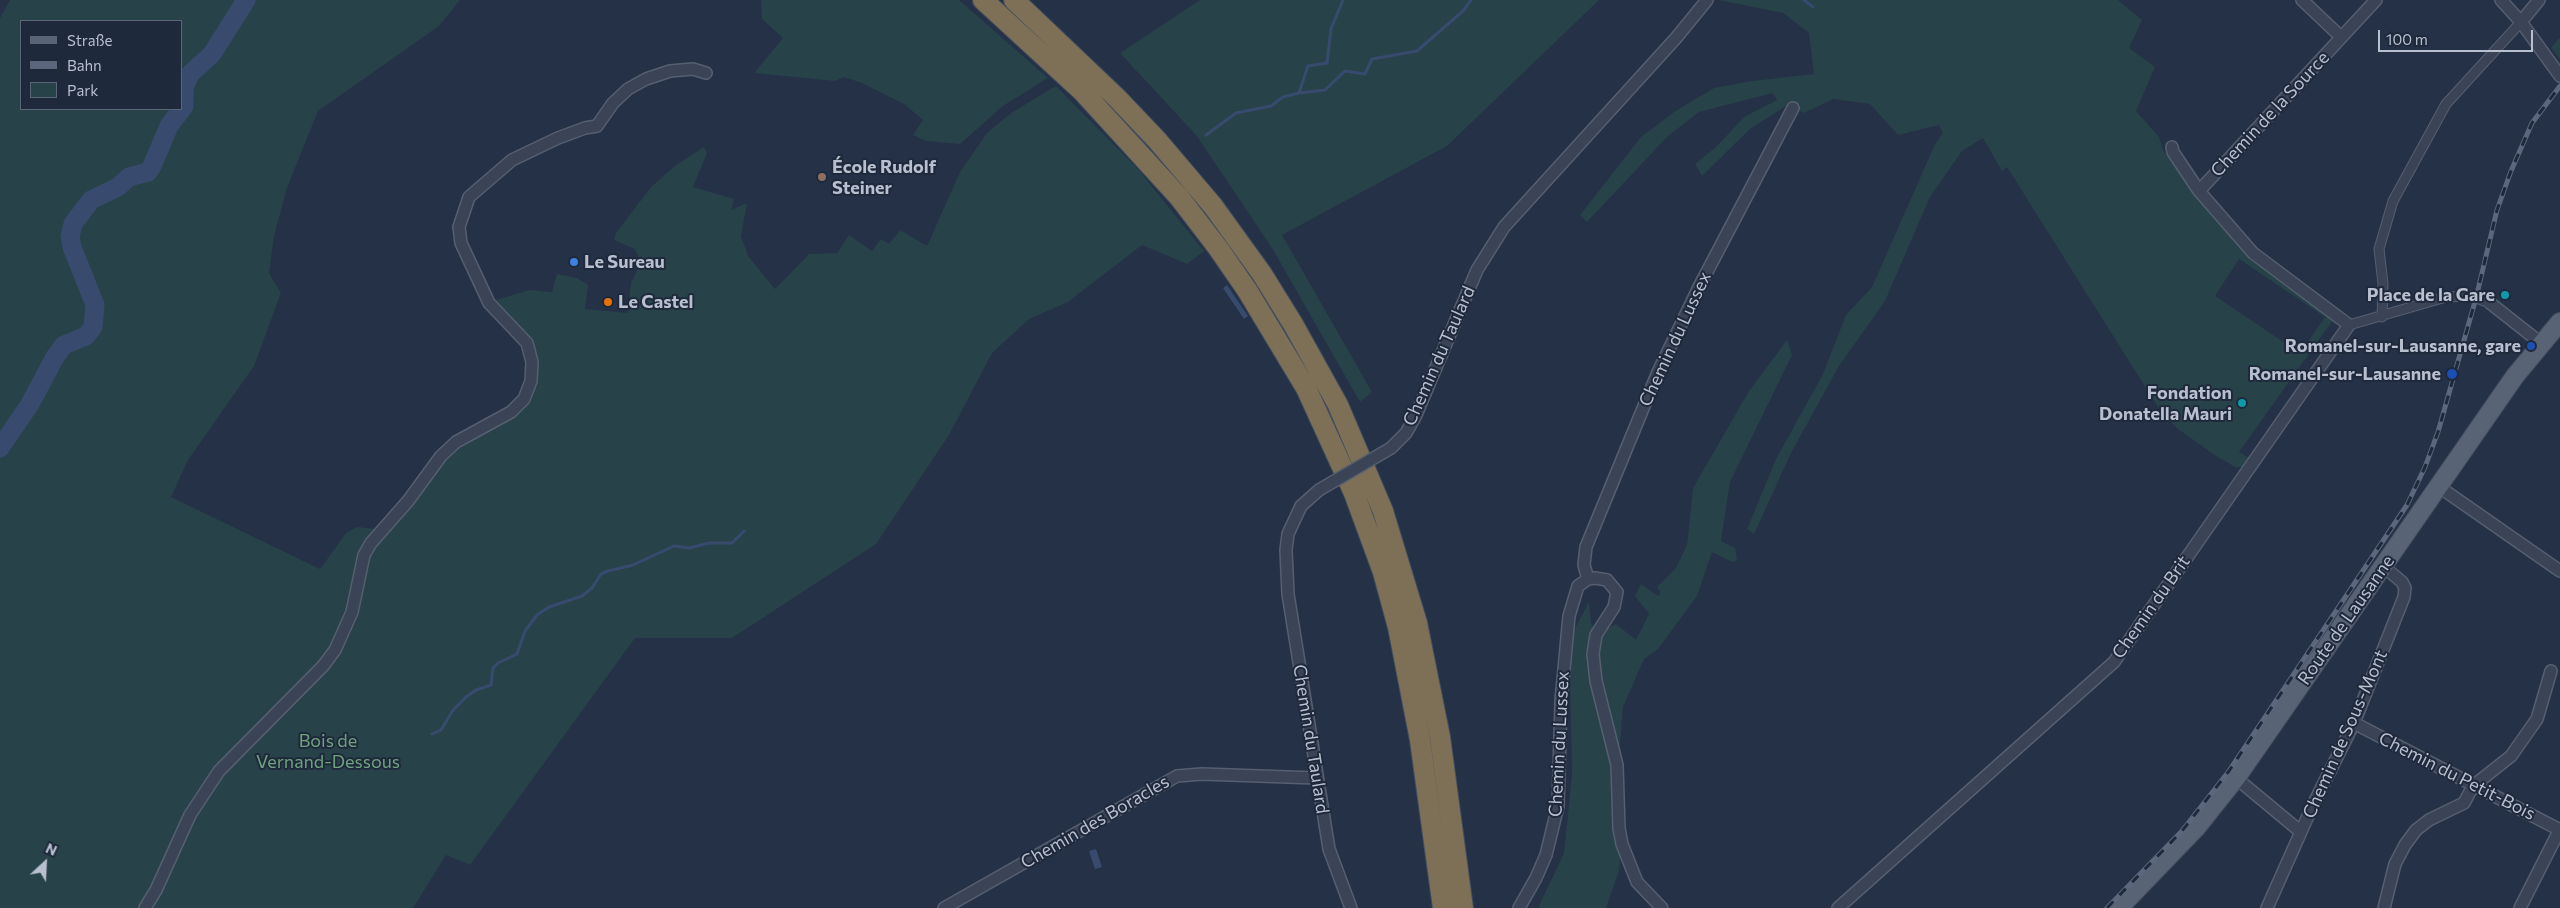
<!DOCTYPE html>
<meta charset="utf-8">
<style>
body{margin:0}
#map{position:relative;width:2560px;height:908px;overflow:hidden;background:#253147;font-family:Commissioner,sans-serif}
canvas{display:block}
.legend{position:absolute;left:20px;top:20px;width:162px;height:90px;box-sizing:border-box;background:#1f293c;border:1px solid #5c6577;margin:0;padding:6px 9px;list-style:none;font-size:15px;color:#b8bfcf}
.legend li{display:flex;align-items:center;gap:10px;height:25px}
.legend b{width:25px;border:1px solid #5c6577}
.north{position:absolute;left:20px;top:838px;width:50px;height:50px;-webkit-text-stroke:4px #1f293c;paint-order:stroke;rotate:25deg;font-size:14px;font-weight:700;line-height:20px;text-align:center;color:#b8bfcf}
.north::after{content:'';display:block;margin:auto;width:18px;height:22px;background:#b8bfcf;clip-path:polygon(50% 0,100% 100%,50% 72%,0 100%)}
.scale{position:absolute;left:2378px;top:30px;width:155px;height:22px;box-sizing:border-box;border:2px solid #b8bfcf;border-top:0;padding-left:6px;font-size:15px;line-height:18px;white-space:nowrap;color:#b8bfcf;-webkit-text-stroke:4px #1f293c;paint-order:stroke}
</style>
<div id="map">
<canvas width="2560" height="908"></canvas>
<ul class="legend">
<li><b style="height:6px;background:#586376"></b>Straße</li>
<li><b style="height:6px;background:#5c677d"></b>Bahn</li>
<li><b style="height:14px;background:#274248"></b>Park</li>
</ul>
<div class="north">N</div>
<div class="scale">100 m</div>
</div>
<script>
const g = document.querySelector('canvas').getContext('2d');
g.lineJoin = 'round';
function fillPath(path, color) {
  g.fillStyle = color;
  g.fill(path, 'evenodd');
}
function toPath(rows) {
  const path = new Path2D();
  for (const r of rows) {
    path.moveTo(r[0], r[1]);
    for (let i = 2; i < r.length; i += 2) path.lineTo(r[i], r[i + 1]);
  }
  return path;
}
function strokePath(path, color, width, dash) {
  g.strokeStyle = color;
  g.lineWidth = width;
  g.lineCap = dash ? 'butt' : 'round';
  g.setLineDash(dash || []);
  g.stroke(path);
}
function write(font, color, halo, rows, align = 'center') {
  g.font = font + ' Commissioner,sans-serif';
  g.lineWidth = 4;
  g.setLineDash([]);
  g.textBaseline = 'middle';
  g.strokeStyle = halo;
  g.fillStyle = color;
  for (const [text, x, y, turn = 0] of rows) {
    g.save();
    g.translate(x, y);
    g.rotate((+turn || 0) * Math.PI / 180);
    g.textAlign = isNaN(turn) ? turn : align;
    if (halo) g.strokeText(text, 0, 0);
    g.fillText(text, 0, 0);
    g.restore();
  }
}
fillPath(toPath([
 [10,0,460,0,439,26,318,111,287,188,274,236,269,273,281,293,254,366,188,460,171,497,320,569,346,533,357,527,386,530,444,459,459,445,513,416,536,362,493,301,529,290,552,292,557,274,577,278,588,285,585,309,628,313,631,283,641,262,635,249,614,240,616,233,651,187,676,165,704,147,707,153,693,187,734,199,731,210,747,203,741,236,748,256,775,289,809,254,837,253,849,235,872,251,881,239,889,244,900,230,927,246,960,172,987,133,1011,113,1056,86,1137,168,1204,251,1187,264,1142,245,1068,302,1029,319,992,353,949,435,876,544,732,638,635,638,470,865,446,855,413,908,0,908,0,18],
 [21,21,181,21,181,109,21,109],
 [761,0,959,0,1048,78,1003,106,960,144,926,141,913,135,923,120,904,104,862,83,844,77,835,81,754,73,783,38,762,19],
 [1200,0,1599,0,1447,146,1282,235,1372,392,1360,402,1272,248,1196,135,1120,53],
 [1719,0,2118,0,2142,20,2129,48,2155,67,2136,111,2159,137,2163,150,2200,200,2259,263,2338,313,2239,452,2249,458,2243,467,2235,467,2216,456,2178,429,2161,412,2007,167,2002,171,1983,138,1962,151,1930,197,1885,301,1839,366,1791,453,1754,534,1747,529,1776,459,1823,374,1846,315,1872,287,1935,144,1943,133,1939,125,1898,135,1870,104,1833,99,1804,113,1789,104,1750,129,1702,176,1695,164,1716,147,1744,117,1777,100,1773,93,1699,112,1667,137,1587,222,1580,215,1641,137,1674,112,1714,88,1752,81,1814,74,1809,33,1783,13],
 [2239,259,2325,317,2300,353,2215,296],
 [2559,38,2560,39,2560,59,2551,48],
 [1787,340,1792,355,1730,482,1721,541,1735,548,1737,561,1732,562,1712,552,1697,596,1658,649,1644,659,1623,707,1620,744,1624,824,1619,871,1606,908,1538,908,1564,853,1572,774,1570,679,1572,634,1589,602,1591,624,1601,632,1616,624,1636,640,1649,614,1635,596,1641,584,1658,596,1661,593,1657,587,1676,568,1687,545,1693,488,1749,391]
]), '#274248');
fillPath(toPath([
 [1227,285,1248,316,1244,319,1223,288],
 [1096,849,1102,867,1095,869,1089,851]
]), '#384b6f');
strokePath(toPath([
 [1804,0,1813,7],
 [1299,93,1308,66,1327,63,1331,29,1343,0],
 [1206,135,1236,113,1271,106,1283,97,1299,93,1325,90,1345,71,1365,74,1372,59,1417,51,1463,11,1471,0],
 [432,734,441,730,453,710,466,697,476,690,491,685,493,668,498,663,517,654,525,631,537,615,549,607,582,596,592,588,601,574,608,571,633,565,674,546,689,548,709,543,732,543,744,531]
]), '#384b6f', 3);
strokePath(toPath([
 [0,448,30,404,55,357,64,345,86,336,93,327,95,305,72,247,70,237,73,224,91,200,118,187,129,177,148,172,152,166,169,126,184,106,184,88,190,74,212,54,246,0]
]), '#384b6f', 19);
const pedestrian = toPath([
 [2382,317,2383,284,2379,249,2393,201,2446,104,2521,22],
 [2349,325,2446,297,2470,296,2490,303]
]);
const minor = toPath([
 [2302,0,2341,37],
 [2501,0,2521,22,2560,76],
 [2521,22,2539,0],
 [2199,191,2376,0],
 [2490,303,2542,344],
 [1391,448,1406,433,1416,415,1477,270,1504,227,1676,38,1707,0],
 [2438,486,2560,571],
 [1319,490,1301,506,1288,534,1286,550,1288,594,1329,849,1351,908],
 [1588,579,1584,565,1586,547,1658,372,1699,287,1793,108],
 [2354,723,2560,830],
 [2236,778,2301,832],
 [145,908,156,890,190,815,219,771,323,666,335,650,352,612,364,555,371,543,408,501,441,456,456,442,511,412,524,399,531,381,532,362,527,343,489,303,461,243,459,227,469,197,512,160,558,138,585,128,597,126,613,103,628,89,646,79,670,71,693,69,706,73],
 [944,908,1177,776,1202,774,1316,778],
 [1519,908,1536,878,1546,855,1558,806,1561,701,1569,616,1578,586,1588,579,1595,578,1607,580,1617,592,1614,607,1596,635,1593,654,1596,681,1617,765,1619,828,1622,844,1637,882,1662,908],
 [1838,908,2114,662,2349,325,2253,253,2199,191,2173,152,2172,147],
 [2267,908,2312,807,2354,723,2404,597,2405,588,2402,582,2383,566],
 [2384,908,2395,864,2405,845,2416,830,2429,820,2464,803,2473,786,2511,756,2537,719,2551,671],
 [2520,908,2560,829]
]);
const primary = toPath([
 [2119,908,2197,827,2236,778,2515,376,2560,322]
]);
const motorway = toPath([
 [983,0,1083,92,1179,197,1218,248,1247,290,1306,388,1354,493,1383,572,1398,627,1420,740,1443,908],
 [1014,0,1117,98,1157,140,1213,206,1262,274,1293,324,1338,405,1383,511,1417,623,1440,737,1463,908]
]);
strokePath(pedestrian, '#565f70', 11);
strokePath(minor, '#565f70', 14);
strokePath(primary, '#444d5f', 20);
strokePath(motorway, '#424c5d', 22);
strokePath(pedestrian, '#3a4456', 9);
strokePath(minor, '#3a4456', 11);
strokePath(primary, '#586376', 18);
strokePath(motorway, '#7d7057', 20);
const rail = toPath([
 [2107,908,2182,831,2229,771,2407,505,2425,467,2438,432,2476,298,2497,210,2511,171,2532,123,2560,86]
]);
strokePath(rail, '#5c677d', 5);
strokePath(rail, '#1f293c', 3, [9]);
const minorBridge = toPath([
 [1319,490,1391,448]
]);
strokePath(minorBridge, '#565f70', 14, []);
strokePath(minorBridge, '#3a4456', 11);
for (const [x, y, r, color] of [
 [822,177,5,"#8d6e63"],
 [574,262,5,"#3f7fe0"],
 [2505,295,5,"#0f9aa8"],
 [608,302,5,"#e8710a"],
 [2531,346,5,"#1a4fb4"],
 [2452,374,6,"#1a4fb4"],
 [2242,403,5,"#0f9aa8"]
]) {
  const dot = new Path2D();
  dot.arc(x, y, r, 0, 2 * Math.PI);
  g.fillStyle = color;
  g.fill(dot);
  strokePath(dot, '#1f293c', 2);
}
write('18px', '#b8bfcf', '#1f293c', [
 ["Chemin de la Source",2270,114,-47],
 ["Chemin du Lussex",1675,339,-65],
 ["Chemin du Taulard",1439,356,-66],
 ["Chemin du Brit",2151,607,-55],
 ["Route de Lausanne",2346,620,-55],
 ["Chemin de Sous-Mont",2345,734,-66],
 ["Chemin du Taulard",1311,739,81],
 ["Chemin du Lussex",1559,744,-87],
 ["Chemin du Petit-Bois",2457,776,27],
 ["Chemin des Boracles",1095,822,-30]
]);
write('bold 18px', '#b8bfcf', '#1f293c', [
 ["École Rudolf",832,167,"left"],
 ["Steiner",832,188,"left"],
 ["Le Sureau",584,262,"left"],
 ["Place de la Gare",2495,295],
 ["Le Castel",618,302,"left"],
 ["Romanel-sur-Lausanne, gare",2521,346],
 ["Romanel-sur-Lausanne",2441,374],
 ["Fondation",2232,393],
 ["Donatella Mauri",2232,414]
], 'right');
write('18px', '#6da27d', '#1f293c', [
 ["Bois de",328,741],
 ["Vernand-Dessous",328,762]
]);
</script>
